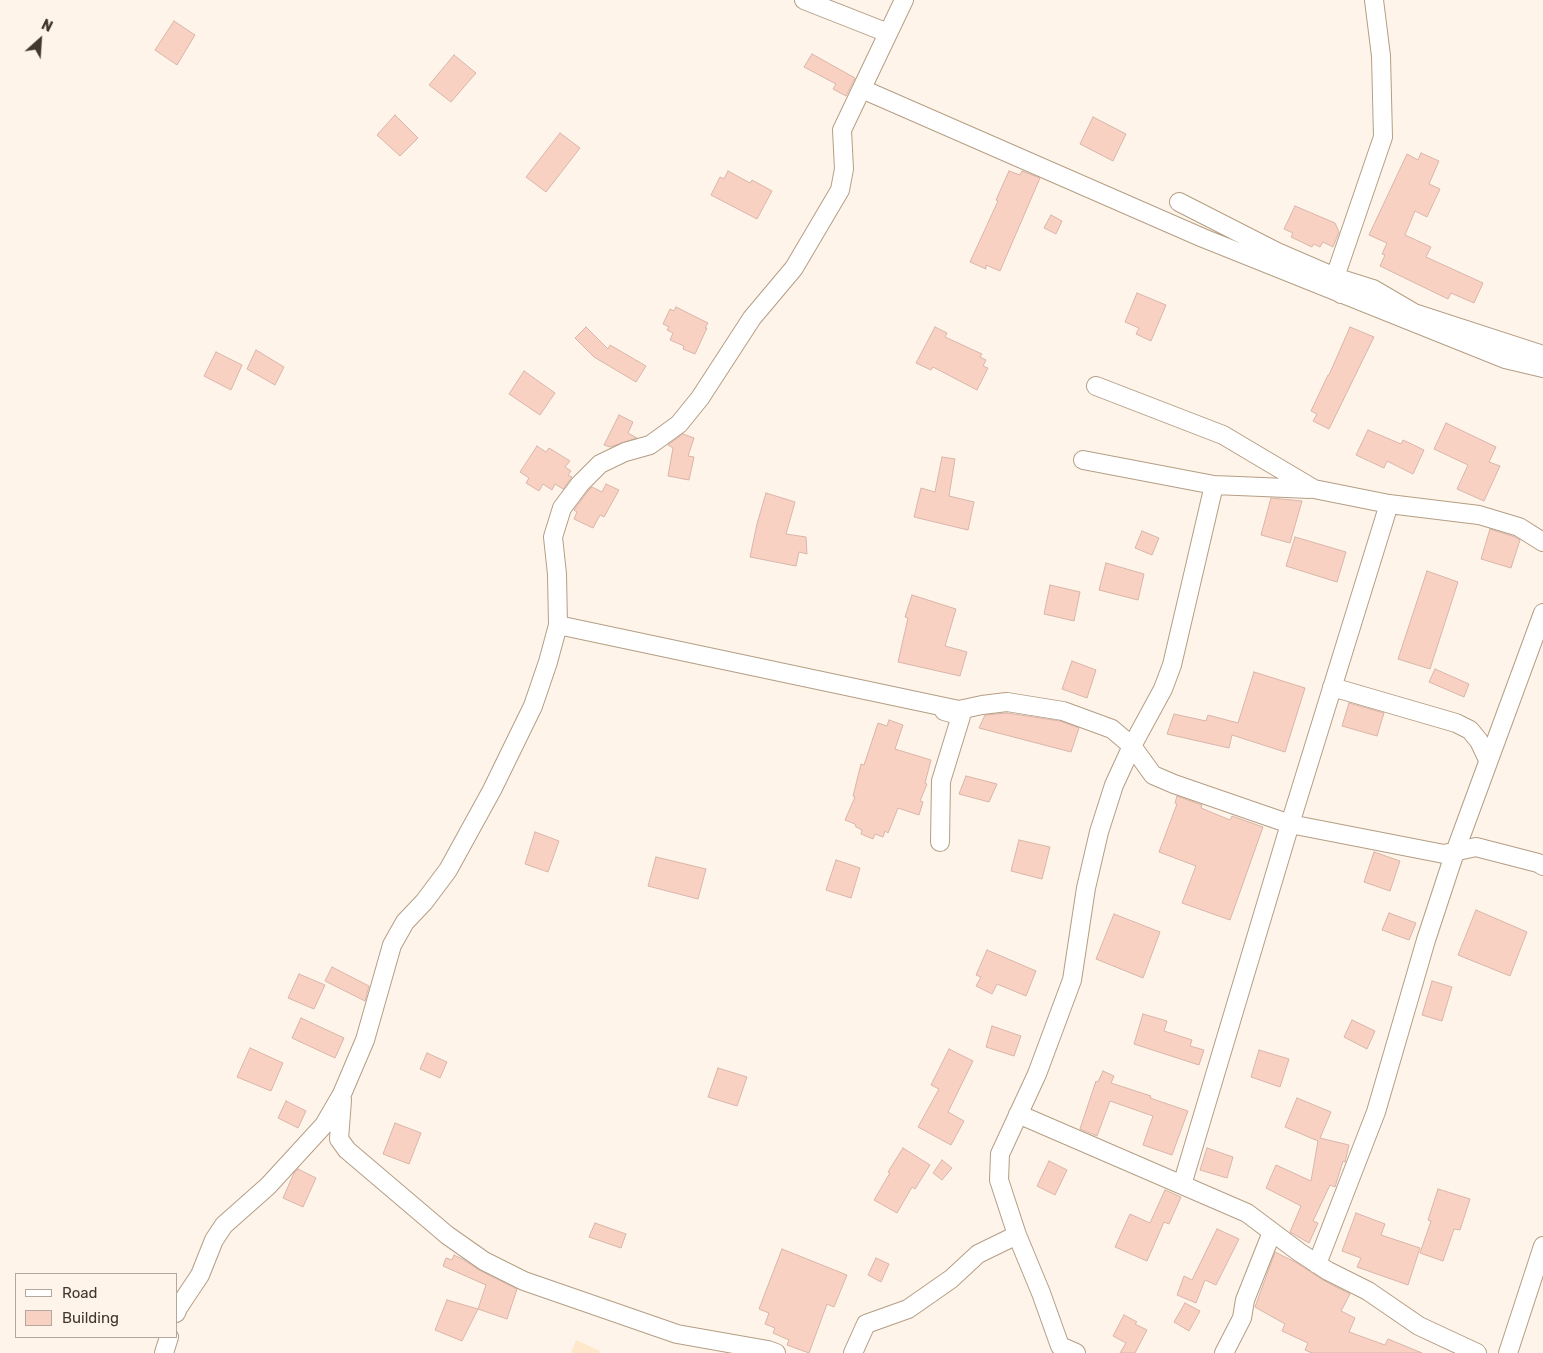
<!DOCTYPE html>
<style>
body{margin:0}
#map{position:relative;width:1543px;height:1353px;overflow:hidden;background:#fef4e9;font-family:Rubik,sans-serif}
canvas{display:block}
.legend{position:absolute;left:15px;top:1273px;width:162px;height:65px;box-sizing:border-box;background:#fef4e9;border:1px solid #b2a89d;margin:0;padding:6px 9px;list-style:none;font-size:15px;color:#41372c}
.legend li{display:flex;align-items:center;gap:10px;height:25px}
.legend b{width:25px;border:1px solid #b2a89d}
.north{position:absolute;left:15px;top:15px;width:50px;height:50px;-webkit-text-stroke:4px #fef4e9;paint-order:stroke;rotate:26deg;font-size:14px;font-weight:700;line-height:20px;text-align:center;color:#41372c}
.north::after{content:'';display:block;margin:auto;width:18px;height:22px;background:#41372c;clip-path:polygon(50% 0,100% 100%,50% 72%,0 100%)}
</style>
<div id="map">
<canvas width="1543" height="1353"></canvas>
<ul class="legend">
<li><b style="height:6px;background:#fff"></b>Road</li>
<li><b style="height:14px;background:#f8d1c3"></b>Building</li>
</ul>
<div class="north">N</div>
</div>
<script>
const g = document.querySelector('canvas').getContext('2d');
g.lineJoin = 'round';
function fillPath(path, color) {
  g.fillStyle = color;
  g.fill(path, 'evenodd');
}
function toPath(rows) {
  const path = new Path2D();
  for (const r of rows) {
    path.moveTo(r[0], r[1]);
    for (let i = 2; i < r.length; i += 2) path.lineTo(r[i], r[i + 1]);
  }
  return path;
}
function strokePath(path, color, width, dash) {
  g.strokeStyle = color;
  g.lineWidth = width;
  g.lineCap = dash ? 'butt' : 'round';
  g.setLineDash(dash || []);
  g.stroke(path);
}
fillPath(toPath([
 [576,1340,600,1351,599,1353,571,1353]
]), '#ffe7cc');
const building = toPath([
 [174,21,195,35,177,65,155,50,174,21],
 [812,54,855,78,846,96,833,89,836,84,804,67,812,54],
 [454,55,476,73,451,102,429,85,454,55],
 [395,115,418,138,400,156,377,135,395,115],
 [1093,117,1126,134,1113,161,1080,144,1093,117],
 [560,133,580,148,546,192,526,177,560,133],
 [1421,153,1439,161,1429,184,1440,189,1427,217,1415,211,1405,235,1431,247,1426,257,1483,283,1474,303,1451,293,1448,299,1380,266,1385,255,1382,254,1387,243,1369,235,1407,154,1418,160,1421,153],
 [728,171,750,183,752,180,772,191,757,219,711,195,720,177,724,179,728,171],
 [1009,171,1020,175,1022,171,1040,178,1000,271,986,265,986,269,970,262,998,201,996,200,1009,171],
 [1295,206,1335,223,1339,232,1333,247,1323,242,1320,247,1314,244,1312,247,1291,237,1293,233,1284,229,1295,206],
 [1051,215,1062,221,1056,234,1044,228,1051,215],
 [1137,293,1166,305,1151,341,1136,334,1139,328,1125,322,1137,293],
 [676,307,708,323,705,328,707,328,695,354,683,349,684,346,670,340,673,333,667,330,669,327,663,324,670,309,674,311,676,307],
 [586,327,608,349,610,345,646,366,636,382,594,357,575,338,586,327],
 [935,327,947,333,945,337,982,354,980,357,986,360,983,366,988,368,977,390,933,367,931,370,916,363,935,327],
 [1350,327,1374,337,1329,429,1313,421,1317,414,1311,411,1328,375,1329,375,1350,327],
 [256,350,284,367,275,385,247,369,256,350],
 [216,352,242,365,231,390,204,376,216,352],
 [524,371,555,393,540,415,509,394,524,371],
 [619,415,633,422,628,433,637,438,610,447,604,445,619,415],
 [1446,423,1496,447,1489,462,1500,466,1484,501,1457,489,1468,465,1434,449,1446,423],
 [1368,430,1401,444,1403,440,1424,450,1413,474,1387,461,1384,468,1356,455,1368,430],
 [683,434,694,438,688,456,694,457,689,480,668,476,673,448,668,445,683,434],
 [537,446,546,452,549,448,570,461,565,467,571,471,568,475,572,477,563,489,555,484,552,490,543,484,539,491,526,483,529,478,520,472,537,446],
 [942,457,955,459,949,496,974,502,968,530,914,517,921,488,935,492,942,457],
 [606,484,619,490,604,517,600,515,593,528,574,519,577,512,574,510,588,491,592,487,602,492,606,484],
 [766,493,795,502,786,534,806,537,807,554,799,552,796,566,750,557,757,524,766,493],
 [1271,498,1302,501,1290,543,1261,535,1271,498],
 [1490,529,1515,537,1520,540,1511,568,1481,559,1490,529],
 [1142,531,1159,538,1152,555,1135,548,1142,531],
 [1295,537,1346,552,1337,582,1286,566,1295,537],
 [1106,563,1144,574,1138,600,1099,590,1106,563],
 [1427,571,1458,582,1430,669,1398,659,1427,571],
 [1050,585,1080,592,1074,621,1044,614,1050,585],
 [912,595,956,609,945,646,967,652,960,676,898,662,908,618,905,617,912,595],
 [1072,661,1096,670,1087,698,1062,689,1072,661],
 [1435,669,1469,684,1464,697,1429,682,1435,669],
 [1254,672,1305,688,1285,752,1232,735,1229,748,1167,734,1174,714,1206,721,1208,715,1238,723,1254,672],
 [1349,703,1384,713,1377,736,1342,726,1349,703],
 [1007,713,1060,721,1079,728,1071,752,979,728,985,715,1007,713],
 [889,720,903,725,895,749,931,760,925,783,927,784,920,801,923,802,919,815,898,808,888,833,885,831,883,837,875,834,873,839,861,834,862,830,856,827,855,824,845,820,855,797,853,796,861,764,864,765,878,723,887,726,889,720],
 [966,776,997,784,989,802,959,794,966,776],
 [1177,796,1202,805,1201,808,1230,820,1232,816,1263,827,1230,920,1182,903,1196,866,1159,852,1177,804,1175,803,1177,796],
 [535,832,559,841,548,872,525,864,535,832],
 [1019,840,1050,847,1042,879,1011,871,1019,840],
 [1374,852,1400,861,1390,891,1364,882,1374,852],
 [656,857,706,869,698,899,648,886,656,857],
 [836,860,860,868,851,898,826,890,836,860],
 [1476,910,1527,932,1510,976,1458,955,1476,910],
 [1389,913,1416,923,1409,940,1382,930,1389,913],
 [1114,914,1160,932,1143,978,1096,959,1114,914],
 [987,950,1036,971,1026,996,997,984,992,994,976,986,981,977,976,975,987,950],
 [332,967,369,986,365,1001,325,981,332,967],
 [299,974,325,985,314,1009,288,998,299,974],
 [1432,981,1452,987,1442,1021,1422,1015,1432,981],
 [1143,1014,1167,1021,1164,1031,1192,1040,1190,1046,1204,1050,1199,1065,1134,1044,1143,1014],
 [301,1018,344,1038,335,1058,292,1038,301,1018],
 [1352,1020,1375,1031,1367,1049,1344,1037,1352,1020],
 [992,1026,1021,1036,1014,1056,986,1047,992,1026],
 [250,1048,283,1063,271,1091,237,1077,250,1048],
 [949,1049,973,1061,948,1112,964,1121,951,1145,918,1127,939,1089,931,1085,949,1049],
 [1259,1050,1289,1059,1280,1087,1251,1077,1259,1050],
 [427,1053,447,1062,440,1078,420,1069,427,1053],
 [718,1068,747,1077,737,1106,708,1097,718,1068],
 [1103,1071,1114,1076,1111,1083,1151,1096,1150,1098,1188,1111,1172,1155,1143,1145,1153,1116,1110,1101,1097,1136,1080,1129,1096,1081,1098,1082,1103,1071],
 [1297,1098,1331,1112,1320,1138,1349,1145,1345,1162,1343,1161,1335,1187,1330,1185,1313,1221,1318,1223,1309,1243,1290,1232,1301,1206,1266,1188,1276,1165,1311,1181,1318,1141,1285,1127,1297,1098],
 [286,1101,306,1111,298,1128,278,1118,286,1101],
 [395,1123,421,1133,409,1164,383,1154,395,1123],
 [903,1148,930,1165,915,1189,912,1187,897,1213,874,1200,890,1173,888,1172,903,1148],
 [1207,1148,1233,1157,1227,1178,1200,1170,1207,1148],
 [942,1160,952,1168,942,1180,933,1173,942,1160],
 [1049,1161,1067,1170,1055,1195,1037,1186,1049,1161],
 [298,1169,316,1178,303,1207,283,1198,294,1173,298,1169],
 [1438,1189,1470,1199,1460,1230,1454,1229,1443,1261,1420,1253,1431,1221,1428,1220,1438,1189],
 [1165,1190,1181,1197,1169,1224,1164,1222,1147,1261,1115,1247,1130,1214,1150,1223,1165,1190],
 [1356,1213,1385,1224,1381,1235,1420,1248,1408,1285,1357,1267,1361,1258,1342,1251,1356,1213],
 [595,1223,626,1234,621,1248,589,1237,595,1223],
 [1217,1229,1239,1239,1216,1285,1205,1280,1196,1303,1177,1295,1184,1276,1192,1280,1217,1229],
 [782,1249,847,1275,834,1307,827,1304,809,1353,787,1345,789,1340,773,1333,775,1328,765,1324,769,1313,759,1309,782,1249],
 [1275,1252,1297,1263,1323,1280,1350,1294,1341,1311,1355,1318,1349,1332,1385,1345,1388,1339,1422,1353,1312,1353,1305,1350,1308,1343,1282,1331,1285,1324,1255,1307,1275,1252],
 [454,1255,464,1260,479,1270,517,1289,507,1319,478,1309,486,1285,443,1266,446,1258,452,1260,454,1255],
 [876,1258,889,1264,881,1282,868,1275,876,1258],
 [447,1300,478,1309,462,1341,435,1330,447,1300],
 [1185,1303,1200,1311,1189,1331,1174,1322,1185,1303],
 [1124,1315,1137,1322,1135,1324,1147,1330,1135,1353,1120,1353,1126,1343,1113,1336,1124,1315]
]);
fillPath(building, '#f8d1c3');
strokePath(building, '#d9b5a9', 1);
const minor = toPath([
 [804,0,888,33],
 [862,89,1203,238,1505,359,1543,368],
 [1179,202,1277,252,1335,277,1373,289,1346,284,1341,294],
 [1335,277,1383,137,1381,56,1374,0],
 [1373,289,1414,313,1543,355],
 [1096,386,1223,435,1314,489,1389,504,1479,515,1519,527,1543,542],
 [1083,460,1214,485,1310,489],
 [558,625,959,710,982,705,1007,702,1063,711,1112,729,1132,746,1153,775,1174,784,1290,824,1444,854,1476,847,1538,863,1543,866],
 [1332,687,1456,723,1470,730,1479,741,1488,760],
 [940,842,941,781,961,716,944,711],
 [342,1100,339,1139,347,1150,447,1235,484,1261,524,1281,677,1334,768,1350,776,1353],
 [1018,1114,1247,1213,1299,1252,1328,1271,1368,1291,1419,1326,1477,1353],
 [1182,1185,1290,824,1389,504],
 [1317,1264,1376,1112,1426,940,1455,852,1543,613],
 [176,1313,178,1308,200,1275,214,1240,224,1225,268,1186,324,1125,342,1094,365,1040,392,945,405,922,424,902,448,870,492,790,533,706,548,662,558,625,557,574,553,537,562,508,580,484,600,464,625,452,650,445,679,424,700,398,752,318,794,268,840,190,844,169,842,130,904,0],
 [164,1353,169,1337],
 [853,1353,866,1324,908,1309,951,1279,978,1254,1017,1235],
 [1076,1353,1060,1346,1041,1293,1017,1235,999,1180,1000,1154,1037,1074,1072,980,1086,888,1099,832,1114,785,1132,746,1163,689,1172,665,1214,485],
 [1224,1353,1242,1318,1245,1300,1272,1232],
 [1508,1353,1543,1246]
]);
strokePath(minor, '#b59e84', 20);
strokePath(minor, '#fff', 18);
</script>
